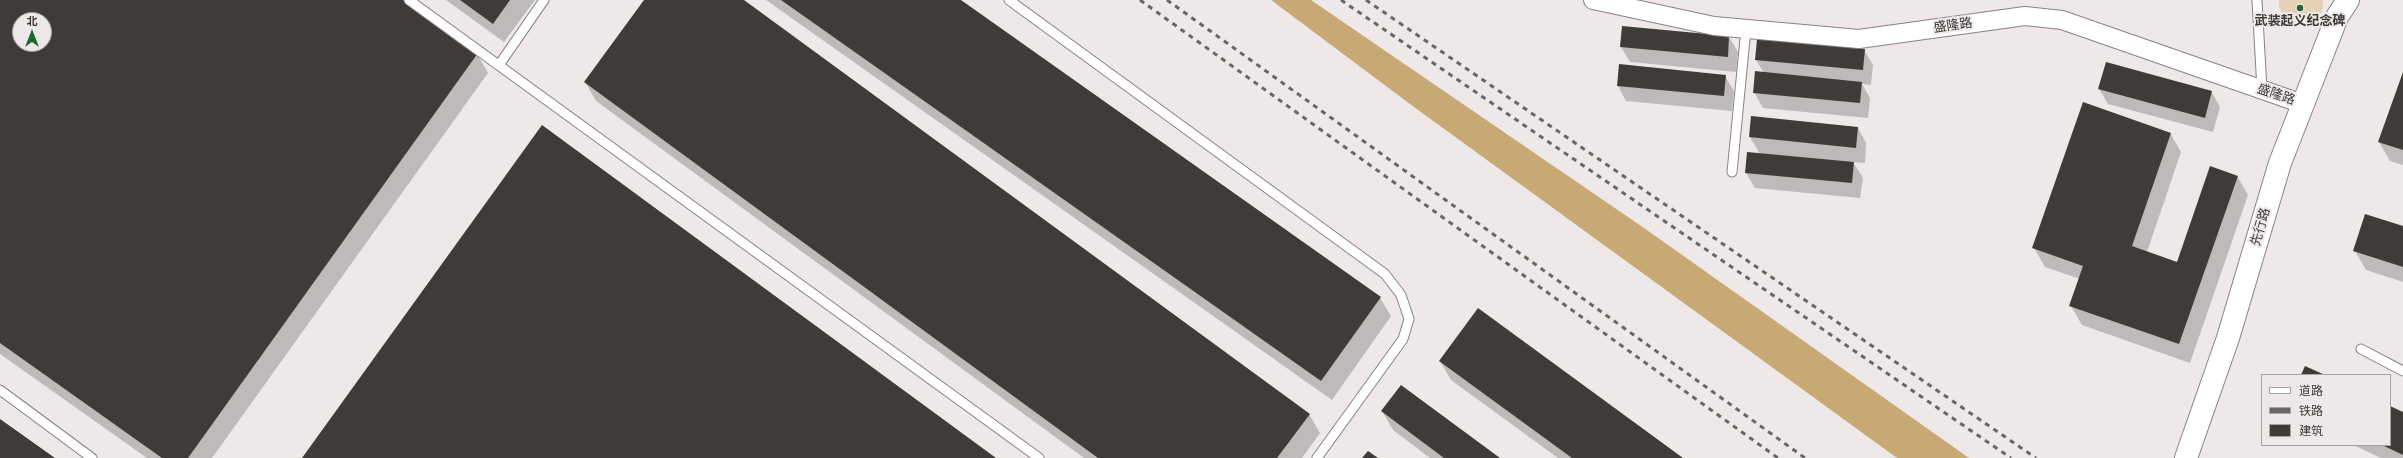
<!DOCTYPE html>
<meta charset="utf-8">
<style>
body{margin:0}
#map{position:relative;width:2403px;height:458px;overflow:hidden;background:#eee9e8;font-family:"Times New Roman","Noto Sans SC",serif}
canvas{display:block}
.legend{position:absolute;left:2261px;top:374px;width:130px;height:72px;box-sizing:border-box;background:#eee9e8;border:1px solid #a7a3a2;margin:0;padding:5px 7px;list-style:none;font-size:12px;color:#3c3a39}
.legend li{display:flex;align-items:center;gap:8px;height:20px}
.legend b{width:20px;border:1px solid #a7a3a2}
.north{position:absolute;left:12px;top:12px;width:40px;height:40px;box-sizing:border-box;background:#eee9e8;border:1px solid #a7a3a2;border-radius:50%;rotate:0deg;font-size:11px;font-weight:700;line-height:16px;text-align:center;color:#3c3a39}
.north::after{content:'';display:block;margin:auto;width:14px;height:18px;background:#206936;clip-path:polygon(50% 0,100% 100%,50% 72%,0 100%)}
</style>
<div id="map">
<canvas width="2403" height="458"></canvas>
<ul class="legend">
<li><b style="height:5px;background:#fff"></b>道路</li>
<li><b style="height:5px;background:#696665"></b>铁路</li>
<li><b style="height:11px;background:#3e3b38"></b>建筑</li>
</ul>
<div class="north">北</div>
</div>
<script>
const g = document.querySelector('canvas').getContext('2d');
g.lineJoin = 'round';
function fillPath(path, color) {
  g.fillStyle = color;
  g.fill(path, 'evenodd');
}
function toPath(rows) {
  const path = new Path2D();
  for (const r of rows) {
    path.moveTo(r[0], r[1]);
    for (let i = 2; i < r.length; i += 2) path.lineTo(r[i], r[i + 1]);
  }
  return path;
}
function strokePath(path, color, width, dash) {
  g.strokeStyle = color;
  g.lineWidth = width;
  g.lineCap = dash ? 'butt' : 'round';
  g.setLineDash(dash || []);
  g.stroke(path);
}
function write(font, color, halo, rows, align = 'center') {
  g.font = font + ' "Times New Roman","Noto Sans SC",serif';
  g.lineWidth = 4;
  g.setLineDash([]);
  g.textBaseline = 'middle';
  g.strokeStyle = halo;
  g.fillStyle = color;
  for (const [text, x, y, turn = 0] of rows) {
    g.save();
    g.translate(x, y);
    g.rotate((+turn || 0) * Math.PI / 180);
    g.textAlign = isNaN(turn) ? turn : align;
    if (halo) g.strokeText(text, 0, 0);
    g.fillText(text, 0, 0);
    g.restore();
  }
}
fillPath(toPath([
 [2279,0,2323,0,2323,4,2322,12,2314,22,2300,26,2286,20,2279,7]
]), '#e5d1b3');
fillPath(toPath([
 [1271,0,1311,0,1644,228,1969,458,1897,458,1414,107]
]), '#c8a976');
fillPath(toPath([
 [0,0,402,0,477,54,488,73,212,458,147,458,0,354],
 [20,20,44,20,44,44,20,44],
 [446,0,535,0,504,42],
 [645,0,743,0,1309,414,1320,433,1302,458,1084,458,596,101,585,82],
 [766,0,959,0,1380,298,1391,316,1332,400],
 [1729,37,1738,52,1736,72,1630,62,1621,47],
 [1864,50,1873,65,1871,85,1862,84,1870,98,1868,118,1763,108,1754,92,1764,73,1756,60],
 [2403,75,2403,165,2390,161,2379,142],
 [1725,76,1734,91,1732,111,1626,101,1618,86],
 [2099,89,2211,91,2220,107,2213,132,2108,104],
 [1752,117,1858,128,1866,143,1865,163,1853,162,1863,178,1860,198,1755,188,1746,173,1760,154,1750,137],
 [2170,133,2181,152,2147,252,2178,263,2237,176,2248,195,2190,363,2082,325,2071,306,2080,279,2045,267,2034,248],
 [2403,227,2403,282,2366,270,2355,251],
 [1440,361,1681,458,1558,458,1451,380],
 [2390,407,2403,413,2403,458,2381,458,2353,445,2390,445],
 [1382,411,1498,458,1430,458,1393,430]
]), '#0003');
fillPath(toPath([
 [0,0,403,0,478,53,188,458,162,458,0,343],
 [20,20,44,20,44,44,20,44],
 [460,0,510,0,493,24],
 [644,0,744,0,1310,414,1277,458,1098,458,584,82],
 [781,0,961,0,1381,297,1321,381],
 [1622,26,1729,36,1728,57,1620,47],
 [1757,39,1865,49,1863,70,1755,60],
 [2106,62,2212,91,2205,118,2098,89],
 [1619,64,1726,75,1724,96,1617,86],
 [1755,71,1862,82,1860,103,1753,93],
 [2403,72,2403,150,2378,142],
 [2083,102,2171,133,2132,246,2177,262,2210,166,2238,176,2179,344,2069,306,2083,266,2032,248],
 [1751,116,1858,127,1856,148,1749,137],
 [542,125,996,458,302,458],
 [1747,152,1854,162,1852,183,1745,173],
 [2365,214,2403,226,2403,267,2353,251],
 [1478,308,1683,458,1572,458,1439,361],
 [2305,366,2325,375,2301,375],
 [1401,385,1500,458,1444,458,1381,411],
 [2390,406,2403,412,2403,455,2382,445,2390,445],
 [0,419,55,458,0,458],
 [1368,451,1378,458,1362,458]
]), '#3e3b38');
const lane = toPath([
 [409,0,1039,458],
 [1009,0,1385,274,1401,295,1409,319,1403,339,1317,458],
 [2257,0,2262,90],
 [499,65,544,0],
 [1732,172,1746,29],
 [2361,349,2403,371],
 [0,390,92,458]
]);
const street = toPath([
 [1593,0,1714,26,1859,39,2025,16,2062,20,2303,104]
]);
const secondary = toPath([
 [2186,458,2228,338,2280,163,2337,17,2348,0]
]);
strokePath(lane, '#888382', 11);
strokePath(street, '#888382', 20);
strokePath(secondary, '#888382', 24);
strokePath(lane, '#fff', 9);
strokePath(street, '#fff', 18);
strokePath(secondary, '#fff', 22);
strokePath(toPath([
 [1140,0,1778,458],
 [1167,0,1805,458],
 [1341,0,2011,458],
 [1366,0,2036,458]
]), '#696665', 3, [5, 5]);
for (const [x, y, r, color] of [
 [2300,8,4,"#206936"]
]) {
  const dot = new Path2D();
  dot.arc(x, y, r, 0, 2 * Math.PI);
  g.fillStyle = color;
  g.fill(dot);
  strokePath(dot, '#eee9e8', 1.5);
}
write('bold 13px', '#3c3a39', '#eee9e8', [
 ["武装起义纪念碑",2300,22]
]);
write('13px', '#3c3a39', '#eee9e8', [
 ["盛隆路",1953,26,-8],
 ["盛隆路",2276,95,19],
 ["先行路",2261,227,-74]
]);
</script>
